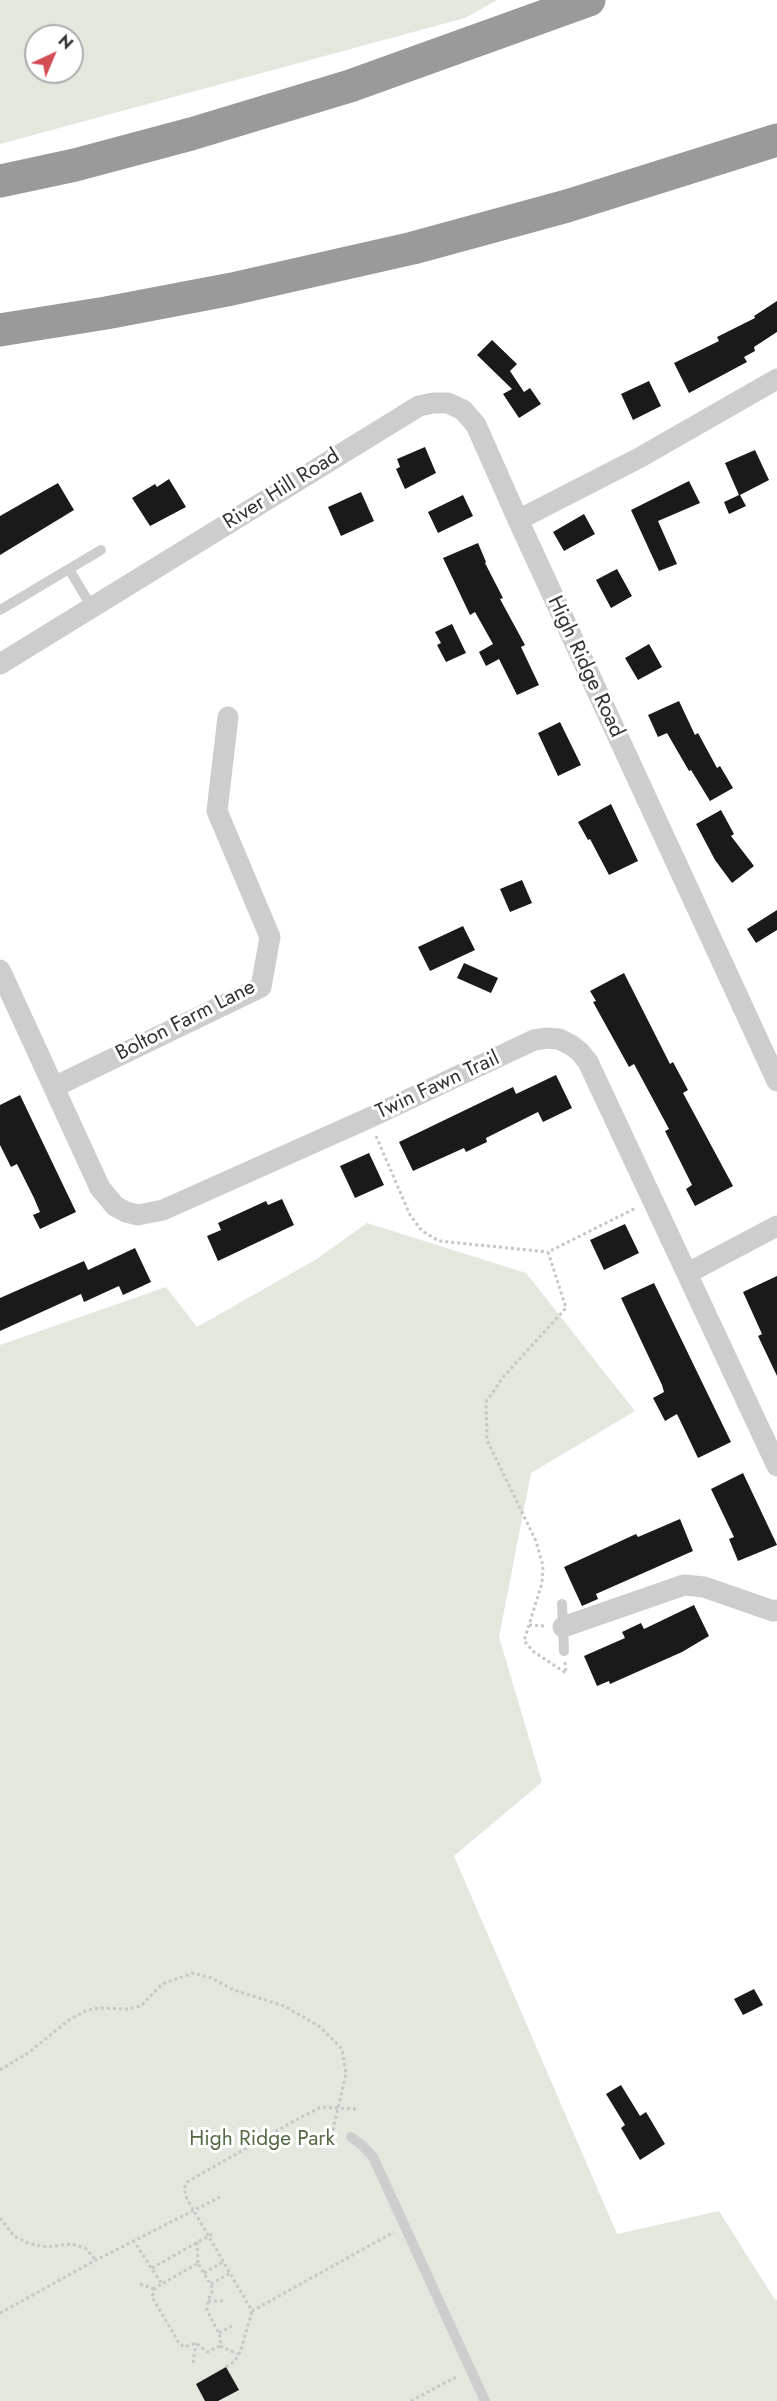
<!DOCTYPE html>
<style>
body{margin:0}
#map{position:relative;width:777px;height:2401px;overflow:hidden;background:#fff;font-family:Jost,sans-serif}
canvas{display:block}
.north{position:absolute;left:24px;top:24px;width:60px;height:60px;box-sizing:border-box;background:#fff;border:2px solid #adadad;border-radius:50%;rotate:44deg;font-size:16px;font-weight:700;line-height:24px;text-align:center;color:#333}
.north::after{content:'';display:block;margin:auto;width:21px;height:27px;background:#d24d54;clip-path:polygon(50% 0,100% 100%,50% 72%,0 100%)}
</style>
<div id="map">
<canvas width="777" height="2401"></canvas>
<div class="north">N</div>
</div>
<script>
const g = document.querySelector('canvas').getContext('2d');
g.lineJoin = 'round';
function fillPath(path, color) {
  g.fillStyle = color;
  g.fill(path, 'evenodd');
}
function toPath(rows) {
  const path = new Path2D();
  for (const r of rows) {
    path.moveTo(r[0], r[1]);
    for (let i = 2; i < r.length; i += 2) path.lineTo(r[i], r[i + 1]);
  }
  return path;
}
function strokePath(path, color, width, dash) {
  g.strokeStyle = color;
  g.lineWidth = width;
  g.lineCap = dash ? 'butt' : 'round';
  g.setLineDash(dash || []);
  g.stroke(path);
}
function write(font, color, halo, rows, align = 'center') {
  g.font = font + ' Jost,sans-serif';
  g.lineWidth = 6;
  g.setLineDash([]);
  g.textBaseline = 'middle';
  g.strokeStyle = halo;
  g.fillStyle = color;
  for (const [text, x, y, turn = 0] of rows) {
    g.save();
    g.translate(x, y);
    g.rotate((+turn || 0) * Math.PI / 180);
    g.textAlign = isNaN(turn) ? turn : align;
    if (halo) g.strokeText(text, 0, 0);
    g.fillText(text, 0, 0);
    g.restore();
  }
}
fillPath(toPath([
 [0,0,497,0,465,18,0,144],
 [36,36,72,36,72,72,36,72],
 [367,1223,526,1273,635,1411,531,1473,499,1637,542,1782,454,1856,617,2234,719,2211,775,2300,777,2300,777,2401,0,2401,0,1345,166,1287,197,1327,315,1260]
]), '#e2e8dd');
fillPath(toPath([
 [777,301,777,332,754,347,755,351,744,357,747,362,689,393,674,363,719,341,717,337,755,318,754,316],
 [492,340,517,364,510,371,524,392,530,388,541,404,519,418,503,394,512,389,477,355],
 [649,381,661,406,633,420,621,394],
 [425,447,436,473,405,489,396,469,400,467,397,459],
 [755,450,769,480,740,495,746,506,729,514,724,502,739,495,725,463],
 [169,479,186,507,150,526,132,498,155,484,157,487],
 [689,481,700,503,658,521,677,564,659,571,631,510],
 [58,483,74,510,0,555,0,516],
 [361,492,374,521,341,536,328,507],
 [463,495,473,516,438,533,428,512],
 [584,514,595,534,564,551,553,532],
 [478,543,486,562,485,563,503,598,500,599,525,645,521,647,539,685,517,695,499,659,486,666,479,652,493,644,475,612,470,615,443,558],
 [617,569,632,596,611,608,596,580],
 [452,624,466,653,446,662,437,645,441,643,435,632],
 [649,644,662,667,638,680,625,658],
 [679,701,695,735,698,733,717,768,720,766,733,788,710,801,691,770,689,771,667,733,658,737,648,715],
 [560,722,581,765,558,776,538,733],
 [611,804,638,861,609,875,590,839,588,840,578,822],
 [721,810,734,834,731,836,754,866,732,883,715,860,696,824],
 [522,880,532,903,510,912,500,889],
 [777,910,777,930,756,943,747,929],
 [463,926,475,950,430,971,418,947],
 [464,963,498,978,491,993,457,978],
 [624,973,670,1064,673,1062,688,1090,683,1093,733,1186,695,1206,686,1189,692,1185,665,1131,669,1129,634,1064,629,1067,593,1002,596,1001,590,991],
 [556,1075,572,1108,543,1122,538,1112,486,1138,487,1142,466,1152,464,1148,413,1171,399,1142,513,1087,516,1094],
 [20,1095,76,1212,40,1229,33,1215,40,1212,34,1198,17,1164,11,1167,0,1145,0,1105],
 [369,1153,384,1185,355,1198,340,1166],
 [282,1199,294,1225,218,1261,207,1236,221,1230,218,1223,266,1201,268,1205],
 [625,1224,639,1253,604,1270,590,1240],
 [135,1248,151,1282,123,1295,119,1286,84,1302,81,1294,0,1331,0,1298,84,1261,88,1270],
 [777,1276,777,1376,758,1336,762,1334,743,1292],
 [654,1283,731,1442,698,1458,677,1414,665,1421,653,1398,664,1392,662,1385,621,1298],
 [743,1473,777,1545,738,1561,729,1539,734,1537,711,1489],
 [680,1519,693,1551,596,1594,598,1599,582,1606,564,1567,636,1534,638,1537],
 [694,1605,709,1636,682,1652,610,1684,609,1681,597,1686,584,1656,625,1638,622,1632,641,1623,644,1629],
 [754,1989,763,2005,743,2015,734,1999],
 [621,2085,640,2116,646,2112,665,2144,640,2160,621,2128,625,2125,606,2094],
 [226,2367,239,2390,218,2401,205,2401,196,2384]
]), '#1a1a1a');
strokePath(toPath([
 [376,1136,410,1215,422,1231,439,1241,548,1252],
 [529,1625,545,1626],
 [565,1662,566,1673,534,1652,524,1641,542,1583,543,1566,536,1541,487,1440,486,1402,504,1376,566,1308,548,1252,636,1208],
 [0,2070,28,2053,69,2020,85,2011,98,2008,128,2009,141,2006,162,1984,193,1973,211,1978,234,1990,284,2006,319,2026,342,2049,346,2074,332,2134],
 [356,2109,321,2107,294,2121,187,2182,184,2189,187,2199,252,2311,394,2232],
 [0,2218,14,2236,28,2243,46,2247,71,2244,85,2248,96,2260],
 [133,2240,162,2284,155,2288,152,2297,179,2343,184,2347,196,2343,207,2352,220,2346,221,2338,207,2310,208,2301,213,2289,198,2263,162,2284],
 [197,2242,198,2263],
 [152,2268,212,2234],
 [204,2273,223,2262],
 [140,2284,154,2289],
 [211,2284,230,2273],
 [208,2301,223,2301],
 [0,2313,96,2260,220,2197],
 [219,2333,232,2326],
 [220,2346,238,2354],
 [193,2363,196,2343],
 [226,2367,235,2361,241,2350,252,2311],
 [411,2401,458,2376]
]), '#c7c7c7', 3, [3, 3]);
strokePath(toPath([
 [69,569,91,606],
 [0,610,101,550],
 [562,1604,564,1651],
 [351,2137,362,2145,373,2157,485,2401]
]), '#cdcdcd', 10);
strokePath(toPath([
 [777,379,639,458,518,520,777,1081],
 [0,664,419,406,433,403,448,403,463,410,476,425,518,520],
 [0,970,100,1188,115,1206,126,1212,138,1215,163,1210,369,1118,534,1040,547,1038,559,1039,571,1045,580,1052,588,1062,777,1466],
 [54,1087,261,987,270,937,217,811,228,717],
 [688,1273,777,1226],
 [563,1627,684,1585,704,1587,773,1611,777,1610]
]), '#cdcdcd', 21);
strokePath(toPath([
 [0,181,75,165,191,134,350,86,589,0],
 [0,330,106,313,232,289,413,248,567,206,777,140]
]), '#9a9a9a', 33);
write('21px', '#333', '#fff', [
 ["River Hill Road",282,490,-32],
 ["High Ridge Road",585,667,65],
 ["Bolton Farm Lane",186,1021,-27],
 ["Twin Fawn Trail",438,1086,-25]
]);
write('21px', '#556a44', '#fff', [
 ["High Ridge Park",262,2140]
]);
</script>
